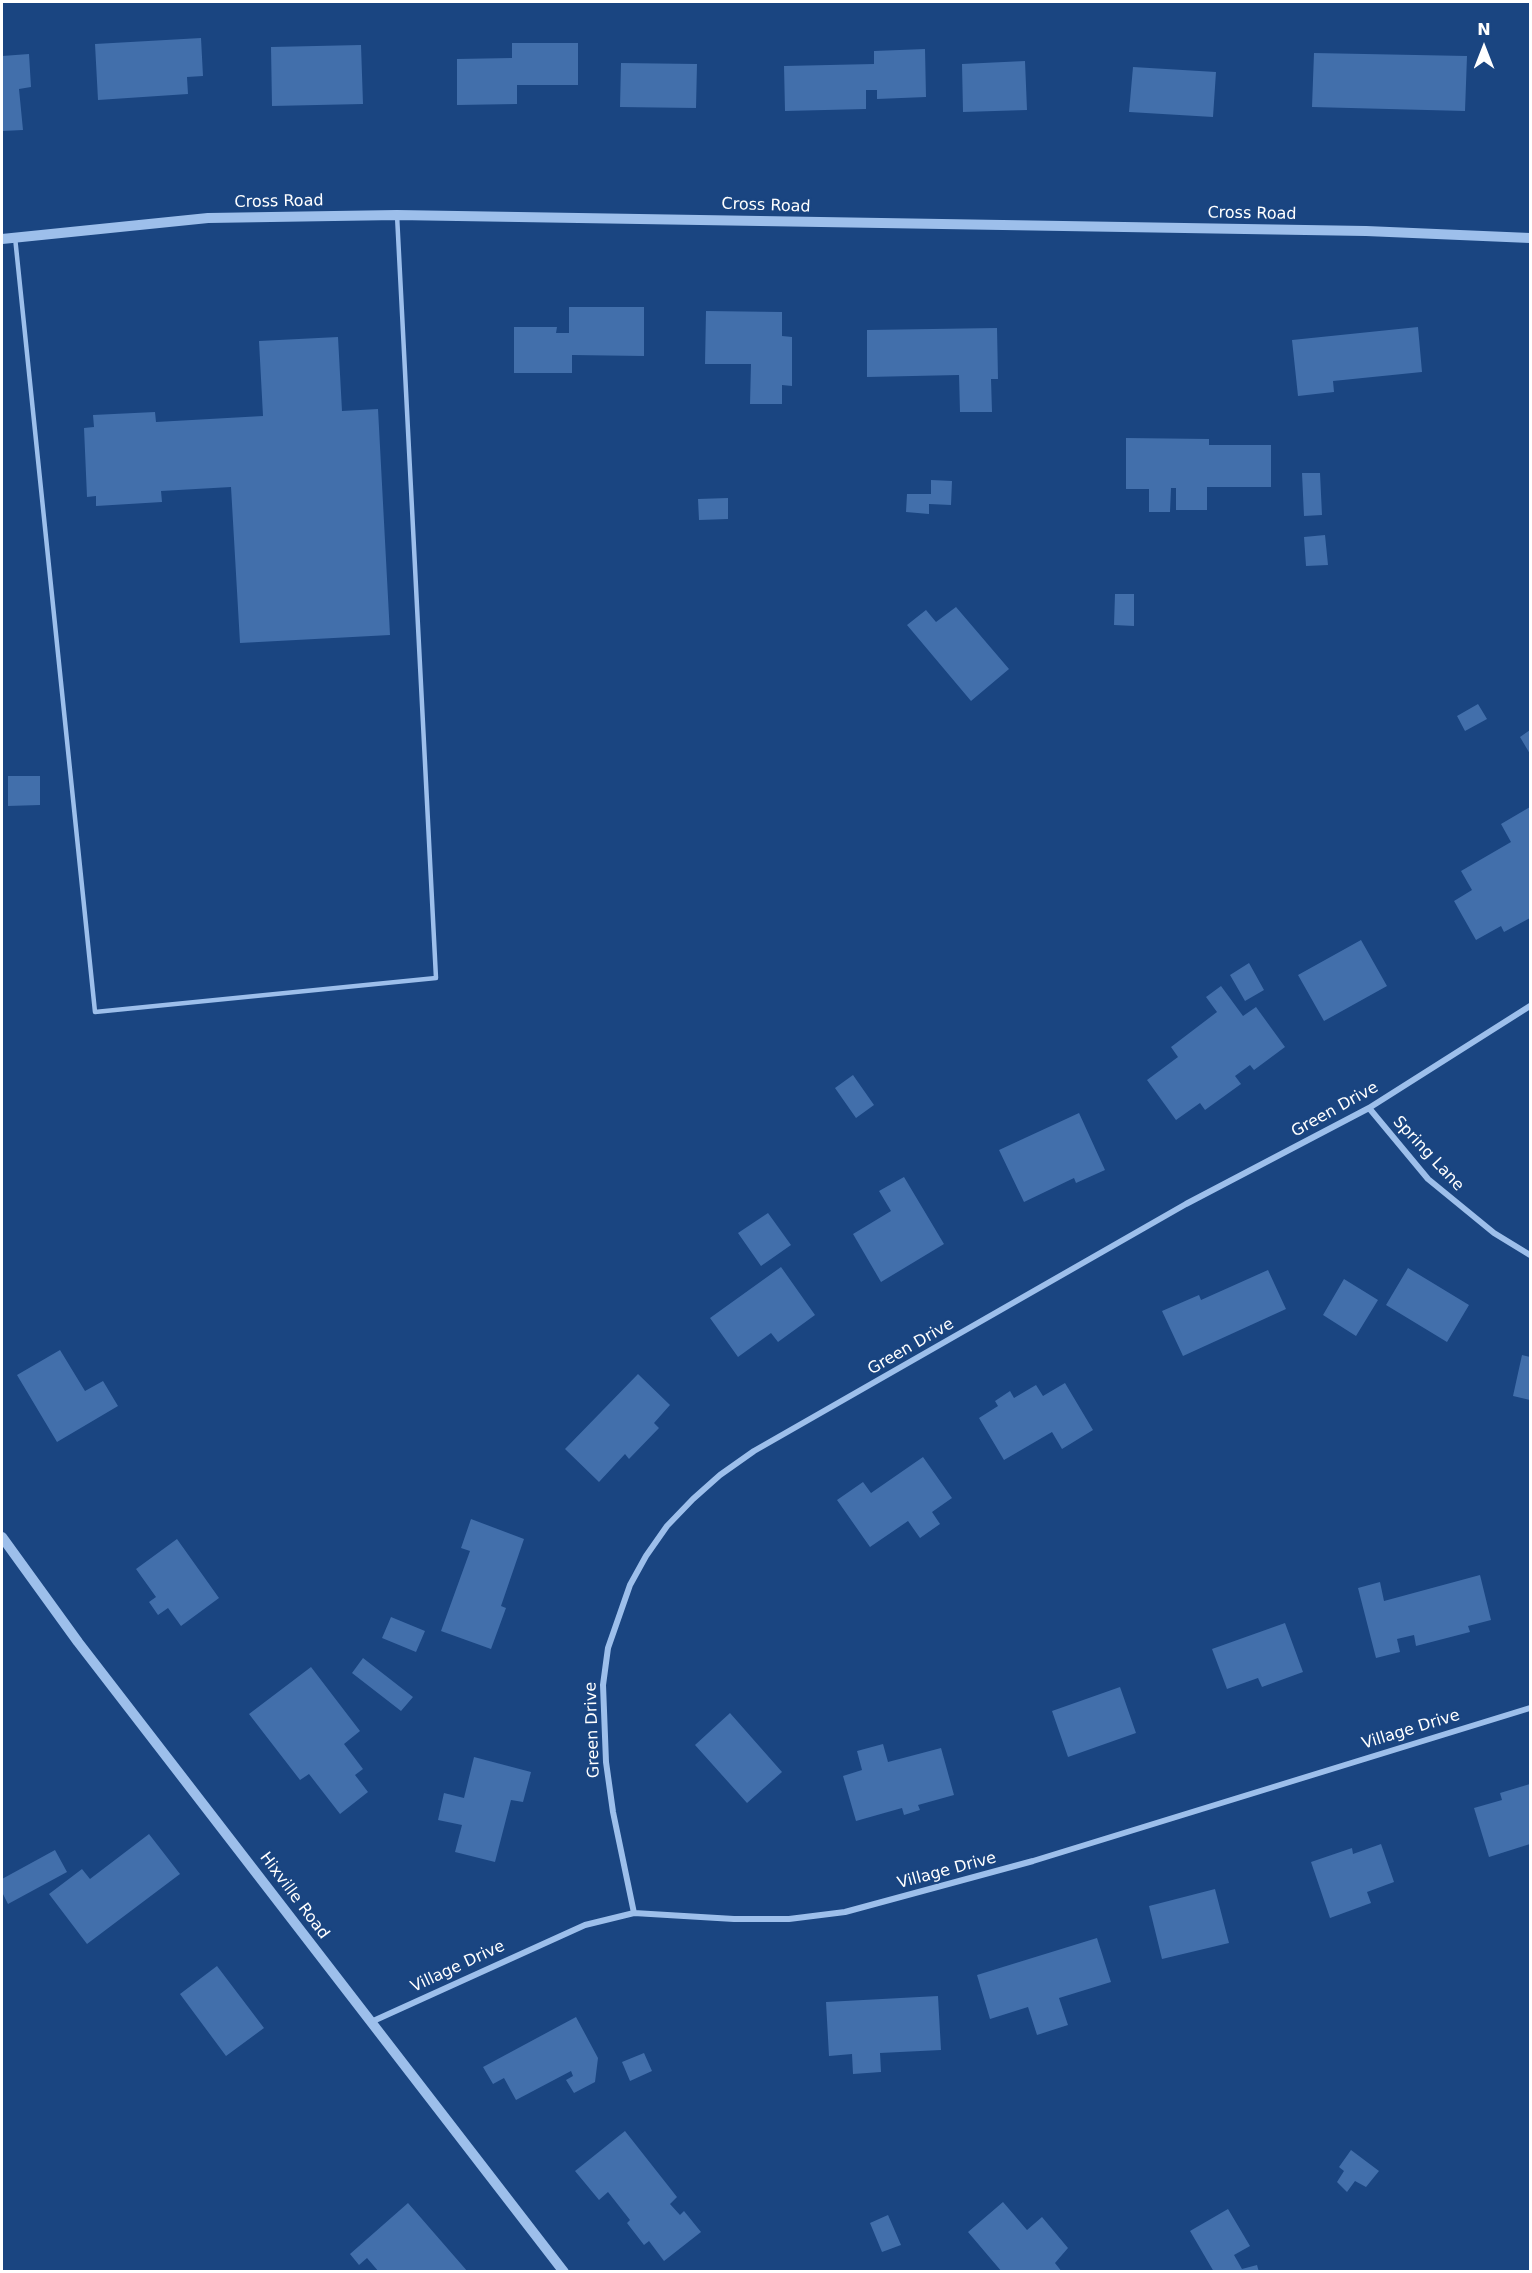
<!DOCTYPE html>
<style>
body{margin:0}
#map{position:relative;width:1532px;height:2273px;overflow:hidden;background:#1a4581;font-family:"DejaVu Sans",sans-serif}
canvas{display:block}
.frame{position:absolute;inset:0;border:3px solid #fff;pointer-events:none}
.north{position:absolute;left:1454px;top:18px;width:60px;height:60px;-webkit-text-stroke:4px #1a4581;paint-order:stroke;rotate:0deg;font-size:16px;font-weight:700;line-height:24px;text-align:center;color:#fff}
.north::after{content:'';display:block;margin:auto;width:21px;height:27px;background:#fff;clip-path:polygon(50% 0,100% 100%,50% 72%,0 100%)}
</style>
<div id="map">
<canvas width="1532" height="2273"></canvas>
<div class="frame"></div>
<div class="north">N</div>
</div>
<script>
const g = document.querySelector('canvas').getContext('2d');
g.lineJoin = 'round';
function fillPath(path, color) {
  g.fillStyle = color;
  g.fill(path, 'evenodd');
}
function toPath(rows) {
  const path = new Path2D();
  for (const r of rows) {
    path.moveTo(r[0], r[1]);
    for (let i = 2; i < r.length; i += 2) path.lineTo(r[i], r[i + 1]);
  }
  return path;
}
function strokePath(path, color, width, dash) {
  g.strokeStyle = color;
  g.lineWidth = width;
  g.lineCap = dash ? 'butt' : 'round';
  g.setLineDash(dash || []);
  g.stroke(path);
}
function write(font, color, halo, rows, align = 'center') {
  g.font = font + ' "DejaVu Sans",sans-serif';
  g.lineWidth = 4.5;
  g.setLineDash([]);
  g.textBaseline = 'middle';
  g.strokeStyle = halo;
  g.fillStyle = color;
  for (const [text, x, y, turn = 0] of rows) {
    g.save();
    g.translate(x, y);
    g.rotate((+turn || 0) * Math.PI / 180);
    g.textAlign = isNaN(turn) ? turn : align;
    if (halo) g.strokeText(text, 0, 0);
    g.fillText(text, 0, 0);
    g.restore();
  }
}
fillPath(toPath([
 [201,38,203,76,187,77,188,94,98,100,95,44],
 [512,43,578,43,578,85,517,85,517,104,457,105,457,59,512,58],
 [361,45,363,104,272,106,271,47],
 [925,49,926,97,877,99,877,90,866,90,866,109,785,111,784,66,874,64,874,51],
 [1314,53,1467,56,1465,111,1312,107],
 [29,54,31,87,19,89,23,130,2,131,2,56],
 [1025,61,1027,110,963,112,962,64],
 [621,63,697,64,696,108,620,107],
 [1133,67,1216,72,1213,117,1129,112],
 [569,307,644,307,644,356,572,355,572,373,514,373,514,327,557,327,556,333,569,333],
 [706,311,782,312,782,336,792,337,792,386,782,385,782,404,750,404,751,364,705,364],
 [1418,327,1422,372,1333,381,1334,392,1298,396,1292,340],
 [997,328,998,379,991,379,992,412,960,412,959,375,867,377,867,330],
 [338,337,342,411,378,409,390,635,240,643,231,487,161,491,162,502,96,506,96,496,87,497,84,428,94,427,93,415,155,412,156,422,263,416,259,341],
 [1126,438,1209,439,1209,445,1271,445,1271,487,1207,487,1207,510,1176,510,1176,488,1171,488,1170,512,1149,512,1149,489,1126,489],
 [1302,473,1320,473,1322,515,1304,516],
 [931,480,952,481,951,505,929,504,929,514,906,512,907,494,931,494],
 [728,498,728,519,699,520,698,499],
 [1325,535,1328,565,1306,566,1304,537],
 [1115,594,1134,594,1134,626,1114,625],
 [956,607,1009,669,971,701,907,625,926,610,936,622],
 [1478,704,1487,719,1465,731,1457,716],
 [1530,730,1530,754,1520,737],
 [8,776,40,776,40,805,8,806],
 [1530,807,1530,918,1504,932,1501,926,1476,940,1454,901,1472,890,1461,871,1511,842,1501,824],
 [1361,940,1387,986,1324,1021,1298,975],
 [1249,963,1264,990,1245,1001,1230,975],
 [1221,986,1243,1016,1256,1007,1285,1047,1254,1070,1250,1065,1235,1076,1241,1084,1205,1110,1200,1103,1176,1120,1147,1080,1178,1057,1171,1047,1217,1012,1206,997],
 [853,1075,874,1105,856,1118,835,1088],
 [1079,1113,1105,1170,1076,1183,1074,1178,1024,1202,999,1150],
 [904,1177,944,1244,881,1282,853,1234,891,1211,879,1191],
 [768,1213,791,1245,761,1266,738,1233],
 [781,1267,815,1315,778,1342,771,1333,738,1357,710,1318],
 [1408,1268,1469,1305,1447,1342,1386,1305],
 [1268,1270,1286,1309,1183,1356,1162,1311,1199,1295,1201,1300],
 [1344,1279,1378,1300,1356,1336,1323,1315],
 [60,1350,85,1391,103,1381,118,1406,57,1442,17,1375],
 [1522,1355,1530,1357,1530,1400,1513,1396],
 [638,1374,670,1405,654,1423,659,1428,629,1459,625,1454,599,1482,565,1449],
 [1065,1383,1093,1430,1062,1449,1052,1432,1004,1460,979,1418,998,1406,995,1401,1010,1391,1014,1398,1036,1385,1043,1396],
 [923,1457,952,1498,932,1512,940,1524,920,1538,908,1521,870,1547,837,1500,863,1482,871,1493],
 [471,1519,524,1539,501,1606,506,1608,491,1649,441,1631,470,1551,461,1548],
 [177,1539,219,1598,181,1626,168,1608,158,1615,149,1602,156,1597,136,1569],
 [1480,1575,1491,1620,1468,1626,1470,1632,1416,1646,1414,1635,1397,1639,1400,1652,1376,1658,1358,1588,1380,1582,1384,1601],
 [391,1617,425,1631,416,1652,382,1638],
 [1285,1623,1303,1672,1262,1687,1258,1678,1227,1689,1212,1649],
 [363,1658,413,1697,401,1711,352,1673],
 [311,1667,360,1731,344,1744,363,1769,355,1775,368,1792,340,1814,309,1774,300,1780,249,1714],
 [1120,1687,1136,1733,1068,1757,1052,1711],
 [730,1713,782,1772,747,1803,695,1745],
 [883,1744,888,1762,941,1748,954,1795,918,1805,920,1810,904,1815,902,1808,856,1821,843,1776,862,1770,857,1751],
 [474,1757,531,1772,523,1802,511,1800,495,1862,455,1852,462,1825,438,1820,444,1793,464,1798],
 [1530,1784,1530,1844,1489,1857,1474,1808,1502,1800,1500,1793],
 [149,1834,180,1874,87,1944,49,1894,82,1869,90,1879],
 [1381,1844,1394,1882,1367,1892,1371,1903,1330,1918,1311,1862,1352,1848,1353,1854],
 [55,1850,67,1872,8,1904,2,1892,2,1879],
 [1215,1889,1229,1943,1162,1959,1149,1906],
 [1097,1938,1111,1982,1059,1998,1068,2025,1037,2035,1028,2007,990,2019,977,1975],
 [217,1966,264,2028,226,2056,180,1994],
 [938,1996,941,2050,880,2053,881,2072,853,2074,852,2054,829,2056,826,2002],
 [576,2017,598,2058,595,2082,574,2093,566,2080,573,2076,571,2071,516,2100,504,2078,493,2084,483,2067],
 [644,2053,652,2071,630,2081,622,2062],
 [625,2131,677,2197,670,2204,680,2215,684,2211,701,2232,664,2261,649,2241,644,2245,627,2223,630,2220,608,2192,599,2200,575,2171],
 [1351,2150,1379,2171,1366,2187,1355,2181,1347,2192,1337,2182,1344,2171,1339,2167],
 [1003,2202,1027,2230,1042,2217,1068,2248,1055,2263,1062,2272,1002,2272,968,2232],
 [408,2203,468,2272,379,2272,367,2258,359,2265,350,2254],
 [1228,2209,1250,2246,1234,2255,1242,2269,1257,2265,1259,2272,1214,2272,1190,2231],
 [888,2215,901,2245,882,2252,870,2223]
]), '#426fab');
strokePath(toPath([
 [15,237,95,1012,436,978,397,215]
]), '#9dbfeb', 4.5);
strokePath(toPath([
 [1369,1108,1428,1179,1494,1233,1530,1255],
 [634,1913,613,1812,606,1762,603,1685,608,1648,630,1585,646,1556,667,1526,693,1499,720,1475,754,1451,1186,1204,1369,1108,1530,1006],
 [371,2022,585,1925,634,1913,734,1919,789,1919,845,1912,1033,1861,1530,1708]
]), '#9dbfeb', 6);
strokePath(toPath([
 [2,239,208,218,397,215,1366,231,1530,238],
 [2,1537,78,1642,564,2272]
]), '#9dbfeb', 10);
write('16px', '#fff', '#1a4581', [
 ["Cross Road",279,202,-1],
 ["Cross Road",766,206,2],
 ["Cross Road",1252,214,1],
 ["Green Drive",1335,1110,-29],
 ["Spring Lane",1428,1154,47],
 ["Green Drive",911,1347,-30],
 ["Green Drive",593,1730,-92],
 ["Village Drive",1411,1730,-17],
 ["Village Drive",947,1871,-15],
 ["Hixville Road",294,1896,53],
 ["Village Drive",458,1967,-25]
]);
</script>
